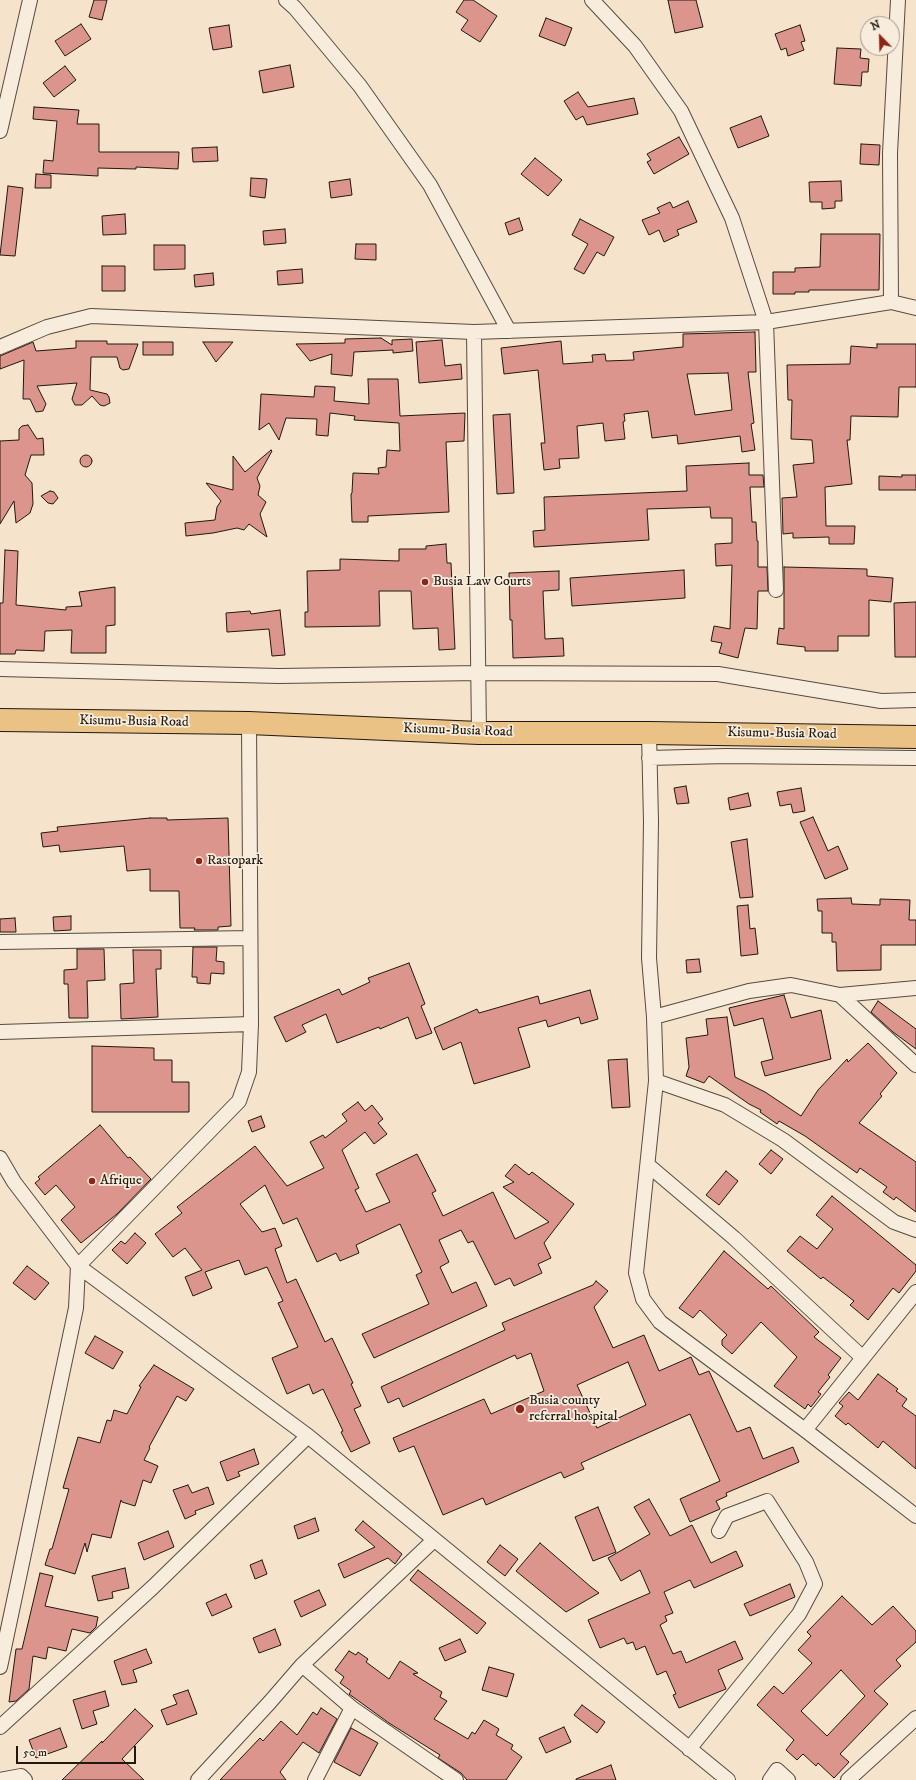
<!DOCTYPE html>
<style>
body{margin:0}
#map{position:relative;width:916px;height:1780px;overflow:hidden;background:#f5e3cb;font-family:"IM FELL DW Pica",serif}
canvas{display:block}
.north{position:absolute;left:860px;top:16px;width:40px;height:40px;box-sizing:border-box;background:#f8eddd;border:1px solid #a2988b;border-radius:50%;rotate:337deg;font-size:11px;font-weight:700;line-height:16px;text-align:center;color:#21180f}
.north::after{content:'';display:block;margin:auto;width:14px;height:18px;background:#8f2418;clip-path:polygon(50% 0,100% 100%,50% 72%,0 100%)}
.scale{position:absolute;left:16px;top:1746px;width:120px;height:18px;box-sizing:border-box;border:2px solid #21180f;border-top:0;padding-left:5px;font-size:12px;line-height:14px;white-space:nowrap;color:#21180f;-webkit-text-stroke:3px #f8eddd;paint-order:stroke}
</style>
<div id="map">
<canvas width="916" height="1780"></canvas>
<div class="north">N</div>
<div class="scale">50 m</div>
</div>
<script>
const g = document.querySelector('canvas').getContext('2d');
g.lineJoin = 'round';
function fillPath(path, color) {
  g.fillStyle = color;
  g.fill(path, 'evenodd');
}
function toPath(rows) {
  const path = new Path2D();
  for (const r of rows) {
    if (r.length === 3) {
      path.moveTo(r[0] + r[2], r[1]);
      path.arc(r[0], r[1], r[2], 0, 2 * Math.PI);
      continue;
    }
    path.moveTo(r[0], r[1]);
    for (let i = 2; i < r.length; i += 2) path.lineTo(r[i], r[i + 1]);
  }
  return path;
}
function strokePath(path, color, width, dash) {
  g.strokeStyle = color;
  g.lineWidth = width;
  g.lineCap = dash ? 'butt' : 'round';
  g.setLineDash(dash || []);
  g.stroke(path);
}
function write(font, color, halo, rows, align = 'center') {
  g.font = font + ' "IM FELL DW Pica",serif';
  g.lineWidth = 3.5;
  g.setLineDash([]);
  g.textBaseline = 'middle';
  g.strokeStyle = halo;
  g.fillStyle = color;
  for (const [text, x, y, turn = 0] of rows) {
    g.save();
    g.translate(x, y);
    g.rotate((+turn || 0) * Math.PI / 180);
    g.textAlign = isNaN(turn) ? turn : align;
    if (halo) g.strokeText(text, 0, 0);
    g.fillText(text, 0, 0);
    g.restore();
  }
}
const building = toPath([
 [94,0,107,0,102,20,89,17,94,0],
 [464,0,473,0,497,16,480,42,461,30,468,20,456,12,464,0],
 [668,0,696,0,703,27,675,33,668,0],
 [546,18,572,28,565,46,539,36,546,18],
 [81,24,91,39,65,56,55,41,81,24],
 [229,25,232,47,213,50,209,28,229,25],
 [800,25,805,41,801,42,804,50,788,56,786,48,781,50,775,34,800,25],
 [837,48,861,49,860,58,869,59,868,72,862,72,861,86,834,84,837,48],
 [290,65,294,87,263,93,259,71,290,65],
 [65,66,76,80,54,97,43,83,65,66],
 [578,92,588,107,634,98,638,114,587,125,583,116,576,120,564,101,578,92],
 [34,107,79,110,77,124,99,124,99,152,179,152,178,169,136,167,136,169,98,168,98,176,43,173,44,160,53,161,57,121,33,119,34,107],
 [761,116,769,136,738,148,730,128,761,116],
 [679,137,689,154,654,174,647,162,651,160,647,154,679,137],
 [861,144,880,145,879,165,860,164,861,144],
 [217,147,218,161,193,162,192,148,217,147],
 [535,158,562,180,548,196,521,174,535,158],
 [36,174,51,175,51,188,35,188,36,174],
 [251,178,267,179,265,198,250,196,251,178],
 [350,179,352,195,331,198,329,182,350,179],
 [841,181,842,201,835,201,835,208,822,209,822,202,810,202,809,182,841,181],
 [8,186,23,188,15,256,0,255,8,186],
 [688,201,697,222,677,230,679,235,664,242,659,230,649,235,642,220,660,213,657,208,670,202,673,208,688,201],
 [125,214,126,234,103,235,102,216,125,214],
 [519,218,523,230,509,235,505,223,519,218],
 [580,219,614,237,604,256,597,252,584,274,574,269,588,244,572,235,580,219],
 [285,229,286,243,264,245,263,231,285,229],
 [821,234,880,234,879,290,809,290,809,292,795,292,795,294,773,294,773,272,795,272,795,268,820,267,821,234],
 [356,244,376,244,376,260,355,259,356,244],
 [154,245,185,245,185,269,154,270,154,245],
 [102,266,125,266,125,291,102,291,102,266],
 [302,269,303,283,278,285,277,271,302,269],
 [213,273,214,285,195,287,194,275,213,273],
 [755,332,756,372,748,372,754,423,751,424,755,450,742,452,740,436,678,444,677,435,652,438,648,411,624,414,625,421,623,422,625,439,605,441,603,423,577,426,579,458,559,459,560,468,544,470,541,443,545,443,538,370,504,374,501,348,561,341,563,364,593,362,592,355,605,354,606,361,634,360,633,352,683,347,683,334,755,332],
 [728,373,732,410,695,415,687,374,728,373],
 [381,338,392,345,392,340,412,339,413,351,393,353,393,350,354,352,352,376,331,374,332,354,310,361,296,344,345,343,345,339,381,338],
 [442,340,445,366,461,364,462,379,419,383,416,342,442,340],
 [76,341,107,341,107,344,138,344,129,369,123,370,120,368,117,357,91,357,90,390,107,394,109,397,110,403,104,406,100,405,92,396,82,405,75,405,72,399,77,383,37,386,46,404,43,411,36,412,30,399,23,399,24,360,0,369,0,356,33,342,36,351,76,348,76,341],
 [143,342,173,342,173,355,143,355,143,342],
 [203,342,233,342,216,362,203,342],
 [877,344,916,344,916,387,899,387,898,417,851,416,850,440,847,440,852,484,825,487,826,526,855,526,854,544,829,544,829,537,793,538,793,533,783,534,782,498,797,497,793,465,814,463,812,440,791,439,792,400,788,400,787,365,850,364,851,346,877,348,877,344],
 [368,379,398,379,400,416,465,413,464,441,446,442,449,512,368,516,368,522,352,522,351,494,352,493,353,473,379,474,378,468,386,467,387,450,400,451,399,423,354,420,355,416,330,413,328,436,316,435,317,419,286,418,279,440,269,423,259,430,261,394,314,397,315,386,335,387,334,401,369,404,368,379],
 [510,414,514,493,497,494,493,415,510,414],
 [28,425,37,439,43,438,44,455,31,455,25,475,32,483,33,504,30,513,16,523,14,501,0,524,0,441,19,440,19,429,22,426,28,425],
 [271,450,272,451,257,478,260,486,258,495,266,502,260,514,267,537,249,524,244,530,237,528,213,533,186,536,185,523,215,520,217,507,221,501,206,483,233,490,233,456,245,472,271,450],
 [86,461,6],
 [749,463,749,475,763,475,764,487,750,487,752,522,756,522,757,541,758,541,758,567,767,567,768,591,758,591,757,629,745,628,738,658,719,653,722,643,711,641,714,626,730,629,732,565,716,566,715,544,732,543,732,518,711,518,710,507,647,509,649,540,534,547,533,531,545,530,544,497,687,491,686,466,749,463],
 [902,475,916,475,916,490,879,490,879,476,902,477,902,475],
 [50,491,54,492,58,498,53,504,48,503,41,496,50,491],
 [446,544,447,563,451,563,455,649,439,650,438,628,413,629,411,591,379,591,380,626,305,627,305,612,308,612,307,571,340,570,340,559,399,561,399,549,426,549,426,546,446,544],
 [5,550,18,551,16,605,66,610,66,607,82,606,79,592,115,587,115,625,106,626,106,653,71,653,72,630,45,631,44,651,16,650,15,654,0,654,0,603,3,603,5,550],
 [784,567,867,569,867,576,893,578,891,602,869,600,869,636,838,636,838,651,805,651,805,647,777,644,779,628,784,629,784,567],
 [684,570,685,598,572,606,570,578,684,570],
 [559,571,559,590,543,591,545,639,563,638,564,656,513,658,512,620,510,620,509,573,559,571],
 [916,602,916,657,895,657,894,603,916,602],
 [280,610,285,655,272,656,269,629,227,632,226,613,250,611,251,614,280,610],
 [686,786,689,803,677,804,674,788,686,786],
 [801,788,805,811,793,813,791,804,780,806,777,792,801,788],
 [748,793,751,806,730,810,728,798,748,793],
 [813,817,828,851,838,846,848,869,825,879,800,822,813,817],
 [150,818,167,818,167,820,228,818,231,926,218,927,218,930,194,930,195,928,180,928,179,891,150,891,150,869,127,871,124,846,60,852,59,845,43,847,41,833,58,831,57,827,150,818],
 [747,839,753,897,740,898,731,842,747,839],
 [851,898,852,904,880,905,880,899,910,900,909,920,916,920,916,945,881,945,881,970,837,971,836,942,832,942,832,933,822,933,822,911,818,911,817,899,851,898],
 [748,905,750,929,755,928,758,954,741,956,737,906,748,905],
 [71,916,71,930,54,931,53,917,71,916],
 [15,918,16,932,0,932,0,919,15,918],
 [193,947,217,947,216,961,224,962,224,974,211,973,210,984,197,983,197,977,192,977,193,947],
 [77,949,104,949,105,980,87,981,88,1018,69,1018,68,984,64,984,64,970,77,969,77,949],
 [133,950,161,950,161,969,156,969,158,1017,121,1019,120,984,134,983,133,950],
 [699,959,701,972,687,973,686,960,699,959],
 [409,963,425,1004,421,1006,432,1033,416,1039,408,1017,380,1029,379,1027,337,1043,326,1014,302,1025,306,1032,286,1042,274,1017,339,989,342,995,370,982,368,978,409,963],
 [590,990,598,1019,581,1024,579,1017,548,1027,546,1020,518,1028,530,1067,474,1084,461,1042,443,1050,434,1028,477,1009,479,1013,538,996,540,1004,590,990],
 [784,995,791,1018,821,1010,831,1059,765,1076,761,1062,773,1059,763,1018,734,1026,729,1008,784,995],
 [878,1001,916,1029,916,1049,893,1032,871,1012,878,1001],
 [727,1017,735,1077,765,1092,801,1116,818,1090,847,1059,848,1062,868,1043,897,1073,880,1094,882,1096,859,1123,916,1162,916,1212,896,1197,894,1200,883,1192,887,1187,860,1168,857,1173,805,1136,779,1121,777,1124,760,1112,761,1110,749,1104,709,1076,704,1083,686,1076,689,1067,686,1038,708,1035,706,1019,727,1017],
 [92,1046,154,1048,154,1060,172,1060,172,1082,189,1082,189,1112,92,1112,92,1046],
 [627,1059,630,1107,612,1108,608,1060,627,1059],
 [358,1102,365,1111,372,1105,383,1119,378,1123,387,1134,374,1144,365,1132,342,1150,359,1188,355,1190,366,1212,390,1202,376,1174,417,1154,436,1191,432,1193,443,1216,493,1192,515,1239,549,1222,503,1187,514,1182,505,1176,515,1164,529,1175,532,1172,574,1204,544,1243,551,1258,538,1264,542,1273,514,1286,510,1278,495,1285,473,1241,468,1243,461,1230,439,1240,449,1262,440,1267,452,1293,476,1282,487,1306,374,1358,362,1334,429,1304,416,1275,422,1272,400,1224,356,1245,359,1253,340,1261,336,1253,317,1262,297,1218,283,1224,265,1185,240,1204,262,1232,275,1228,282,1246,275,1249,287,1283,296,1279,325,1342,332,1338,353,1383,351,1384,361,1406,354,1409,370,1443,351,1452,341,1432,343,1431,323,1389,313,1394,309,1384,287,1394,272,1358,298,1347,278,1303,283,1301,267,1267,245,1275,239,1260,205,1272,212,1288,193,1296,185,1277,202,1270,185,1248,173,1257,155,1234,182,1213,177,1207,255,1146,287,1186,324,1168,310,1142,323,1135,325,1138,347,1121,342,1114,358,1102],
 [261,1116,265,1127,252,1132,248,1121,261,1116],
 [100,1125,128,1158,130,1157,151,1179,117,1214,81,1243,61,1220,75,1207,56,1185,45,1195,35,1183,40,1179,38,1177,100,1125],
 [771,1150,783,1159,771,1174,759,1164,771,1150],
 [726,1171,738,1181,719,1205,706,1195,726,1171],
 [832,1196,916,1265,916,1271,899,1293,893,1288,868,1320,850,1305,854,1301,823,1277,821,1279,787,1251,800,1236,817,1249,833,1229,816,1215,832,1196],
 [135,1233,146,1243,127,1264,112,1250,121,1241,125,1244,135,1233],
 [724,1251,768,1289,771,1286,819,1332,814,1337,841,1358,828,1375,830,1377,818,1392,821,1394,811,1407,808,1404,805,1409,774,1386,797,1357,761,1322,732,1354,722,1345,722,1340,727,1335,700,1310,693,1318,679,1308,724,1251],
 [27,1266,49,1283,35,1300,13,1283,27,1266],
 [596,1281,608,1291,594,1307,613,1348,644,1335,659,1371,691,1357,699,1375,709,1371,737,1432,750,1427,763,1459,793,1447,799,1462,726,1493,727,1496,716,1501,720,1509,690,1522,680,1499,720,1481,690,1414,581,1463,584,1469,564,1478,561,1472,486,1505,483,1498,443,1515,414,1446,399,1452,393,1438,484,1399,491,1414,544,1391,531,1353,517,1359,515,1355,403,1407,399,1398,388,1403,381,1387,505,1330,502,1323,593,1285,596,1281],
 [628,1362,646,1405,597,1428,577,1385,628,1362],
 [95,1336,123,1352,113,1369,85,1353,95,1336],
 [154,1365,194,1389,186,1401,177,1396,149,1447,150,1448,144,1460,158,1466,151,1483,143,1480,135,1506,122,1502,121,1500,111,1538,92,1534,87,1552,85,1543,75,1574,45,1565,50,1549,52,1549,69,1489,63,1488,78,1437,100,1443,107,1420,111,1421,114,1410,127,1414,141,1387,139,1386,154,1365],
 [878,1374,898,1389,896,1391,907,1399,902,1406,916,1416,916,1469,883,1441,878,1448,848,1423,846,1425,835,1416,843,1406,839,1403,849,1392,858,1400,878,1374],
 [254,1449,259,1464,238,1472,240,1476,227,1481,220,1462,254,1449],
 [188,1485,192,1493,208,1487,214,1504,195,1511,196,1514,185,1519,173,1490,188,1485],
 [649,1499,670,1536,692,1525,711,1563,736,1551,743,1566,694,1588,690,1580,664,1592,673,1613,665,1616,667,1621,660,1625,673,1654,681,1651,686,1663,735,1641,743,1659,718,1670,726,1689,679,1708,673,1695,676,1694,666,1671,657,1675,645,1646,636,1650,633,1642,627,1644,624,1638,600,1648,588,1620,650,1593,640,1570,621,1581,608,1558,650,1534,634,1507,649,1499],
 [598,1507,616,1552,593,1561,575,1517,598,1507],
 [315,1518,319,1531,298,1539,294,1526,315,1518],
 [363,1521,402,1554,395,1564,388,1558,344,1578,338,1564,375,1547,355,1530,363,1521],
 [168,1531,174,1547,144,1560,138,1543,168,1531],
 [540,1543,591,1587,599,1593,566,1612,516,1571,540,1543],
 [500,1545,518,1559,505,1576,487,1562,500,1545],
 [262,1560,267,1574,255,1579,250,1565,262,1560],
 [125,1568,129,1588,112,1592,113,1598,98,1601,92,1576,125,1568],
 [418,1570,486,1623,477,1634,410,1580,418,1570],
 [40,1573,53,1576,45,1606,98,1617,96,1627,90,1633,72,1629,66,1651,48,1647,46,1659,33,1656,29,1689,16,1701,9,1702,16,1649,22,1649,40,1573],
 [790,1584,795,1597,750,1616,744,1604,790,1584],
 [319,1590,326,1605,301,1617,294,1601,319,1590],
 [226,1594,232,1607,212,1616,206,1603,226,1594],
 [842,1596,872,1625,893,1606,916,1631,916,1642,896,1660,901,1666,874,1691,888,1704,840,1754,849,1762,834,1778,818,1763,816,1766,803,1754,797,1760,786,1750,794,1740,757,1705,774,1686,783,1694,812,1663,798,1650,811,1636,807,1632,842,1596],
 [841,1670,865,1696,827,1736,801,1711,841,1670],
 [275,1629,281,1645,259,1653,253,1638,275,1629],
 [460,1639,466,1652,445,1661,439,1648,460,1639],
 [146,1649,152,1663,133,1670,137,1682,122,1685,114,1661,146,1649],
 [349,1651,356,1655,358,1652,368,1659,366,1662,389,1679,400,1661,418,1673,413,1674,442,1692,440,1697,447,1701,434,1719,468,1739,472,1732,475,1734,484,1720,499,1729,496,1735,513,1745,511,1749,522,1757,506,1780,467,1780,461,1773,438,1758,440,1755,389,1723,349,1694,351,1691,340,1683,344,1677,335,1670,349,1651],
 [489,1667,514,1674,507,1697,482,1690,489,1667],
 [188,1690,197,1714,167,1725,161,1710,177,1704,173,1695,188,1690],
 [105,1691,109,1706,93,1711,97,1724,82,1729,73,1700,105,1691],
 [582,1705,605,1722,597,1733,574,1715,582,1705],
 [321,1708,337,1719,319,1753,303,1742,280,1772,286,1780,220,1780,260,1738,263,1741,281,1721,297,1735,313,1712,317,1715,321,1708],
 [135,1709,153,1726,122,1759,144,1780,62,1780,102,1741,102,1743,135,1709],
 [564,1727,571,1742,546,1753,539,1738,564,1727],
 [60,1728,67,1747,36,1758,29,1740,60,1728],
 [351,1728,378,1743,360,1776,334,1762,351,1728],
 [611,1765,616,1780,576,1780,576,1779,611,1765]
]);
fillPath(building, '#dc958d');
strokePath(building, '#21180f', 1);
const street = toPath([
 [286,0,295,8,360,86,430,185,509,331],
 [592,0,635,46,681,111,732,218,766,322,776,590],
 [0,131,30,0],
 [891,302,890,153,898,0],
 [474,332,479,733],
 [0,347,47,327,91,316,474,332,766,322,891,302,916,308],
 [0,669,279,676,478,673,718,674,881,701,916,700],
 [649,733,651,822,649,958,654,1017,656,1081,636,1273,643,1299,660,1322,805,1430,916,1516],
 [649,758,726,756,916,758],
 [0,942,250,938],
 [840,995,916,1065],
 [654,1017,749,991,791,985,840,995,916,988],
 [0,1032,251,1024],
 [656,1081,725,1105,783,1140,894,1222,916,1230],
 [0,1158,14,1182,78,1266,308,1436,728,1780],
 [648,1165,734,1238,863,1358],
 [805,1430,916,1292],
 [302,1665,352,1708,456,1780],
 [0,1667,76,1308,78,1266,239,1101,249,1072,251,1024,249,723],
 [0,1727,153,1587,308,1436],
 [689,1749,799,1614,815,1584,806,1562,767,1501,727,1516,719,1531],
 [0,1780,21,1776,25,1780],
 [198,1780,270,1702,302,1665,434,1540],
 [315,1780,352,1708],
 [770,1780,777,1770,788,1780],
 [848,1780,916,1718]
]);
const highway = toPath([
 [0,720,249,723,479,733,649,733,916,737]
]);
strokePath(street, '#564b3e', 16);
strokePath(highway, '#21180f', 24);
strokePath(street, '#f8eddd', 14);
strokePath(highway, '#eac286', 22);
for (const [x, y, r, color] of [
 [425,582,4,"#8f2418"],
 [199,861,4,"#8f2418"],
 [92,1181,4,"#8f2418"],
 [520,1409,5,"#8f2418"]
]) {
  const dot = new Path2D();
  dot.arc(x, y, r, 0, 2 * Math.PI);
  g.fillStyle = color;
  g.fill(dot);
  strokePath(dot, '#f8eddd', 1.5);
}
write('14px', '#21180f', '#f8eddd', [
 ["Busia Law Courts",433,582],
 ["Rastopark",207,861],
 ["Afrique",100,1181],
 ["Busia county",529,1401],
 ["referral hospital",529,1417]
], 'left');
write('14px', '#21180f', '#f8eddd', [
 ["Kisumu-Busia Road",134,722,1],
 ["Kisumu-Busia Road",458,731,2],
 ["Kisumu-Busia Road",782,734,1]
]);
</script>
